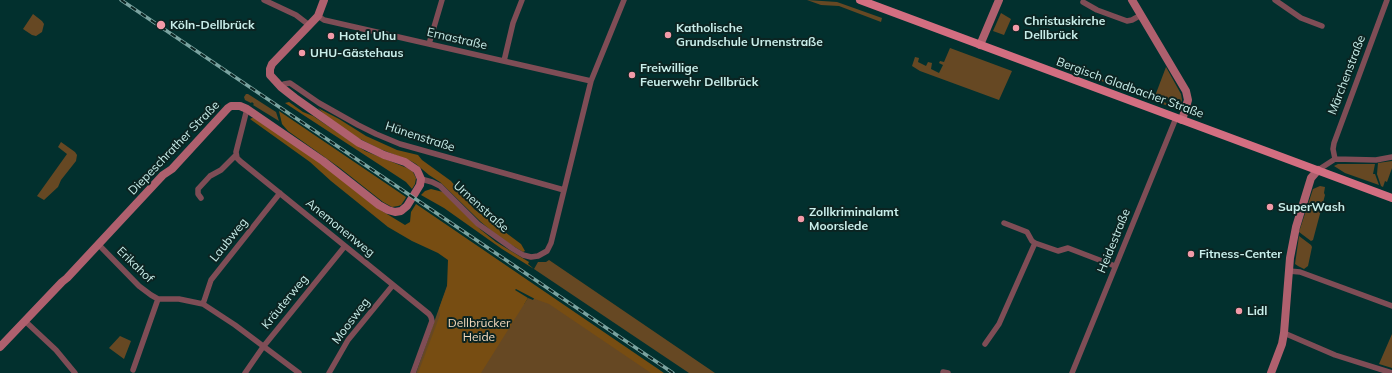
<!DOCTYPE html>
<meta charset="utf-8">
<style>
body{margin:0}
canvas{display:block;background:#02302e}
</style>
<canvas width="1392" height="373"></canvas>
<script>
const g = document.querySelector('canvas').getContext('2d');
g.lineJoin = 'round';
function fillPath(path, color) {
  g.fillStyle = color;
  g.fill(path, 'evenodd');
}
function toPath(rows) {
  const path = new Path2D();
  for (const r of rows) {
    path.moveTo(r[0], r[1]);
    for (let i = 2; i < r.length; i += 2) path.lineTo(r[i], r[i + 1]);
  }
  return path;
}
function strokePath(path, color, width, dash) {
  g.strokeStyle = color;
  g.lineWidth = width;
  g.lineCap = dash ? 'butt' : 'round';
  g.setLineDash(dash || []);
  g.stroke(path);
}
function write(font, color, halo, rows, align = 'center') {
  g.font = font + ' Mulish,sans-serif';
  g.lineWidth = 4;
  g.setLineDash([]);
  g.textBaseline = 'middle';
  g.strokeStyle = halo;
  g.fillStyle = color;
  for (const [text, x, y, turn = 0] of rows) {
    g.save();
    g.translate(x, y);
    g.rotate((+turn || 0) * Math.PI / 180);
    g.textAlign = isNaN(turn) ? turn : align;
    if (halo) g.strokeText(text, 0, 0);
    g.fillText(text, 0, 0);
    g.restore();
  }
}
fillPath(toPath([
 [807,0,837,2,882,18,881,22,839,6,821,5],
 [1001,13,1011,19,1004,35,993,31],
 [33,14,42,21,44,24,42,32,36,36,32,35,23,29],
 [950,48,1012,71,999,100,920,71,912,66,915,57,919,58,918,62,926,66,928,62,932,63,931,69,939,73,943,65,939,63,940,61,944,62],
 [1056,62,1169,104,1168,106,1056,64],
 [1166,67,1181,94,1182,100,1180,105,1155,96],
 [246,94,248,94,276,112,279,121,253,105,254,104,252,102,251,103,245,100,244,97],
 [61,142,75,152,77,155,76,161,61,180,58,187,44,200,37,196,67,154,58,147],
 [1392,161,1392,168,1387,182,1385,181,1383,187,1381,186,1377,174,1378,163],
 [1338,164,1375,164,1373,174,1375,174,1379,185,1345,173,1334,166],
 [1320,186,1325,187,1324,193,1325,195,1313,240,1311,241,1299,232,1313,189],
 [1299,236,1311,245,1312,247,1308,266,1304,269,1298,266,1295,264],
 [549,260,715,373,689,373,534,269,538,262,546,262],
 [454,266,524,304,528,298,533,300,539,291,656,373,416,373],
 [1392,334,1392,368,1379,364],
 [120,336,131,341,124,359,109,348]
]), '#664823');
fillPath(toPath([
 [289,102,303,112,313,116,365,151,407,168,413,172,416,178,415,184,412,189,406,182,285,103],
 [318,108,339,119,366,136,397,150,418,155,422,160,451,181,474,209,521,244,525,251,523,252,500,238,481,222,440,182,429,175,416,164,411,161,380,149,358,138,326,116],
 [279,111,406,197,405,199,401,205,398,206,392,207,383,202,340,168,288,131,282,124],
 [252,118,254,118,327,167,382,211,405,225,410,222,411,212,416,204,664,373,651,373,549,304,535,299,516,289,515,290,528,298,481,373,418,373,440,315,439,309,447,287,448,260,438,253,412,241,388,227,331,181,310,162,250,119],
 [431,189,443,192,481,230,496,242,529,262,528,264,534,269,502,249,444,208,421,195,425,191]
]), '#774d12');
strokePath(toPath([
 [264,0,296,15,309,25],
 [1275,0,1301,18,1322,26],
 [1083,2,1097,10,1127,21,1132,20,1141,15],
 [318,16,324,20,591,81],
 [429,44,442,0],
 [504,61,513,23,522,0],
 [281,87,284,84,290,83,319,103,358,125,376,134,400,144,564,190],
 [247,109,236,152,237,158,240,161,429,314,431,317,432,321,413,373],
 [1335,159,1333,149,1334,143,1387,0],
 [1318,170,1335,159,1376,160,1392,157],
 [421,179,432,182,440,186,478,224,513,249,523,255,531,257,538,256,547,251,551,243,591,81,624,0],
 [201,198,198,194,198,189,210,176,221,170,236,155],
 [1004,223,1027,232,1032,241,1035,243,1058,251,1068,248,1115,266],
 [98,244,139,286,151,295,158,299,179,299,203,304,235,325,299,373],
 [1289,271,1300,272,1392,306],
 [203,304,211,280,280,193],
 [25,321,56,350,75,373],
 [1284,333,1335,355,1392,373],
 [985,344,999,324,1035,243],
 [133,370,158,299],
 [943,372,948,373],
 [245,373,263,347,345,246],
 [329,373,348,340,393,285],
 [1072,373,1176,118]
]), '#7f4d56', 5.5);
strokePath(toPath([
 [1132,0,1186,91,1188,100,1182,120],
 [980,45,999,0],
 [0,347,62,282,67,278,163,175,172,169,228,108,231,106,240,106,247,109,323,161,379,205,388,210,395,212,401,211,407,206,420,185,421,179,417,170,405,162,384,155,359,143,295,98,281,87,270,75,270,69,272,64,318,16,324,0],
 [1271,373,1282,344,1284,333,1290,258,1296,227,1311,178,1318,170]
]), '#af606e', 8);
strokePath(toPath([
 [860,0,1392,198]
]), '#d36e81', 8);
const rail = toPath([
 [121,0,673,373]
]);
strokePath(rail, '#7aa3a0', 3.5);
strokePath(rail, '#0b2422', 2, [6]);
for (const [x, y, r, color] of [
 [161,25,5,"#f39aa8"],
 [1016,28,4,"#f39aa8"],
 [668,35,4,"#f39aa8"],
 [331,36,4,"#f39aa8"],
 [302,53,4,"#f39aa8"],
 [632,75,4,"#f39aa8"],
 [1270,207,4,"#f39aa8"],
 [801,219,4,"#f39aa8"],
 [1191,254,4,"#f39aa8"],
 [1239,311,4,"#f39aa8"]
]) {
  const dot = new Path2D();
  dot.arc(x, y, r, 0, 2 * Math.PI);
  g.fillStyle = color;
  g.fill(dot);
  strokePath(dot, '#0b2422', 1.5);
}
write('bold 12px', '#c9eeea', '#0b2422', [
 ["Christuskirche",1024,21],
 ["Dellbrück",1024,35],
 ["Köln-Dellbrück",170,25],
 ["Katholische",676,28],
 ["Grundschule Urnenstraße",676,42],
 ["Hotel Uhu",339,36],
 ["UHU-Gästehaus",310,53],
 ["Freiwillige",640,68],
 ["Feuerwehr Dellbrück",640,82],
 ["SuperWash",1278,207],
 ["Zollkriminalamt",809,212],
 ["Moorslede",809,226],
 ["Fitness-Center",1199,254],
 ["Lidl",1247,311]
], 'left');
write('12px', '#c9eeea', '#0b2422', [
 ["Ernastraße",457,39,13],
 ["Märchenstraße",1347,75,-69],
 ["Bergisch Gladbacher Straße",1130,88,20],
 ["Hünenstraße",420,137,18],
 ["Diepeschrather Straße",174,148,-46],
 ["Urnenstraße",481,207,42],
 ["Anemonenweg",340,228,39],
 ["Laubweg",229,240,-51],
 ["Heidestraße",1114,241,-68],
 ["Erikahof",135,265,44],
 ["Kräuterweg",285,302,-51],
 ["Moosweg",351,321,-53]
]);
write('12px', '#f6dbbf', '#0b2422', [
 ["Dellbrücker",479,323],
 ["Heide",479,337]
]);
</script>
